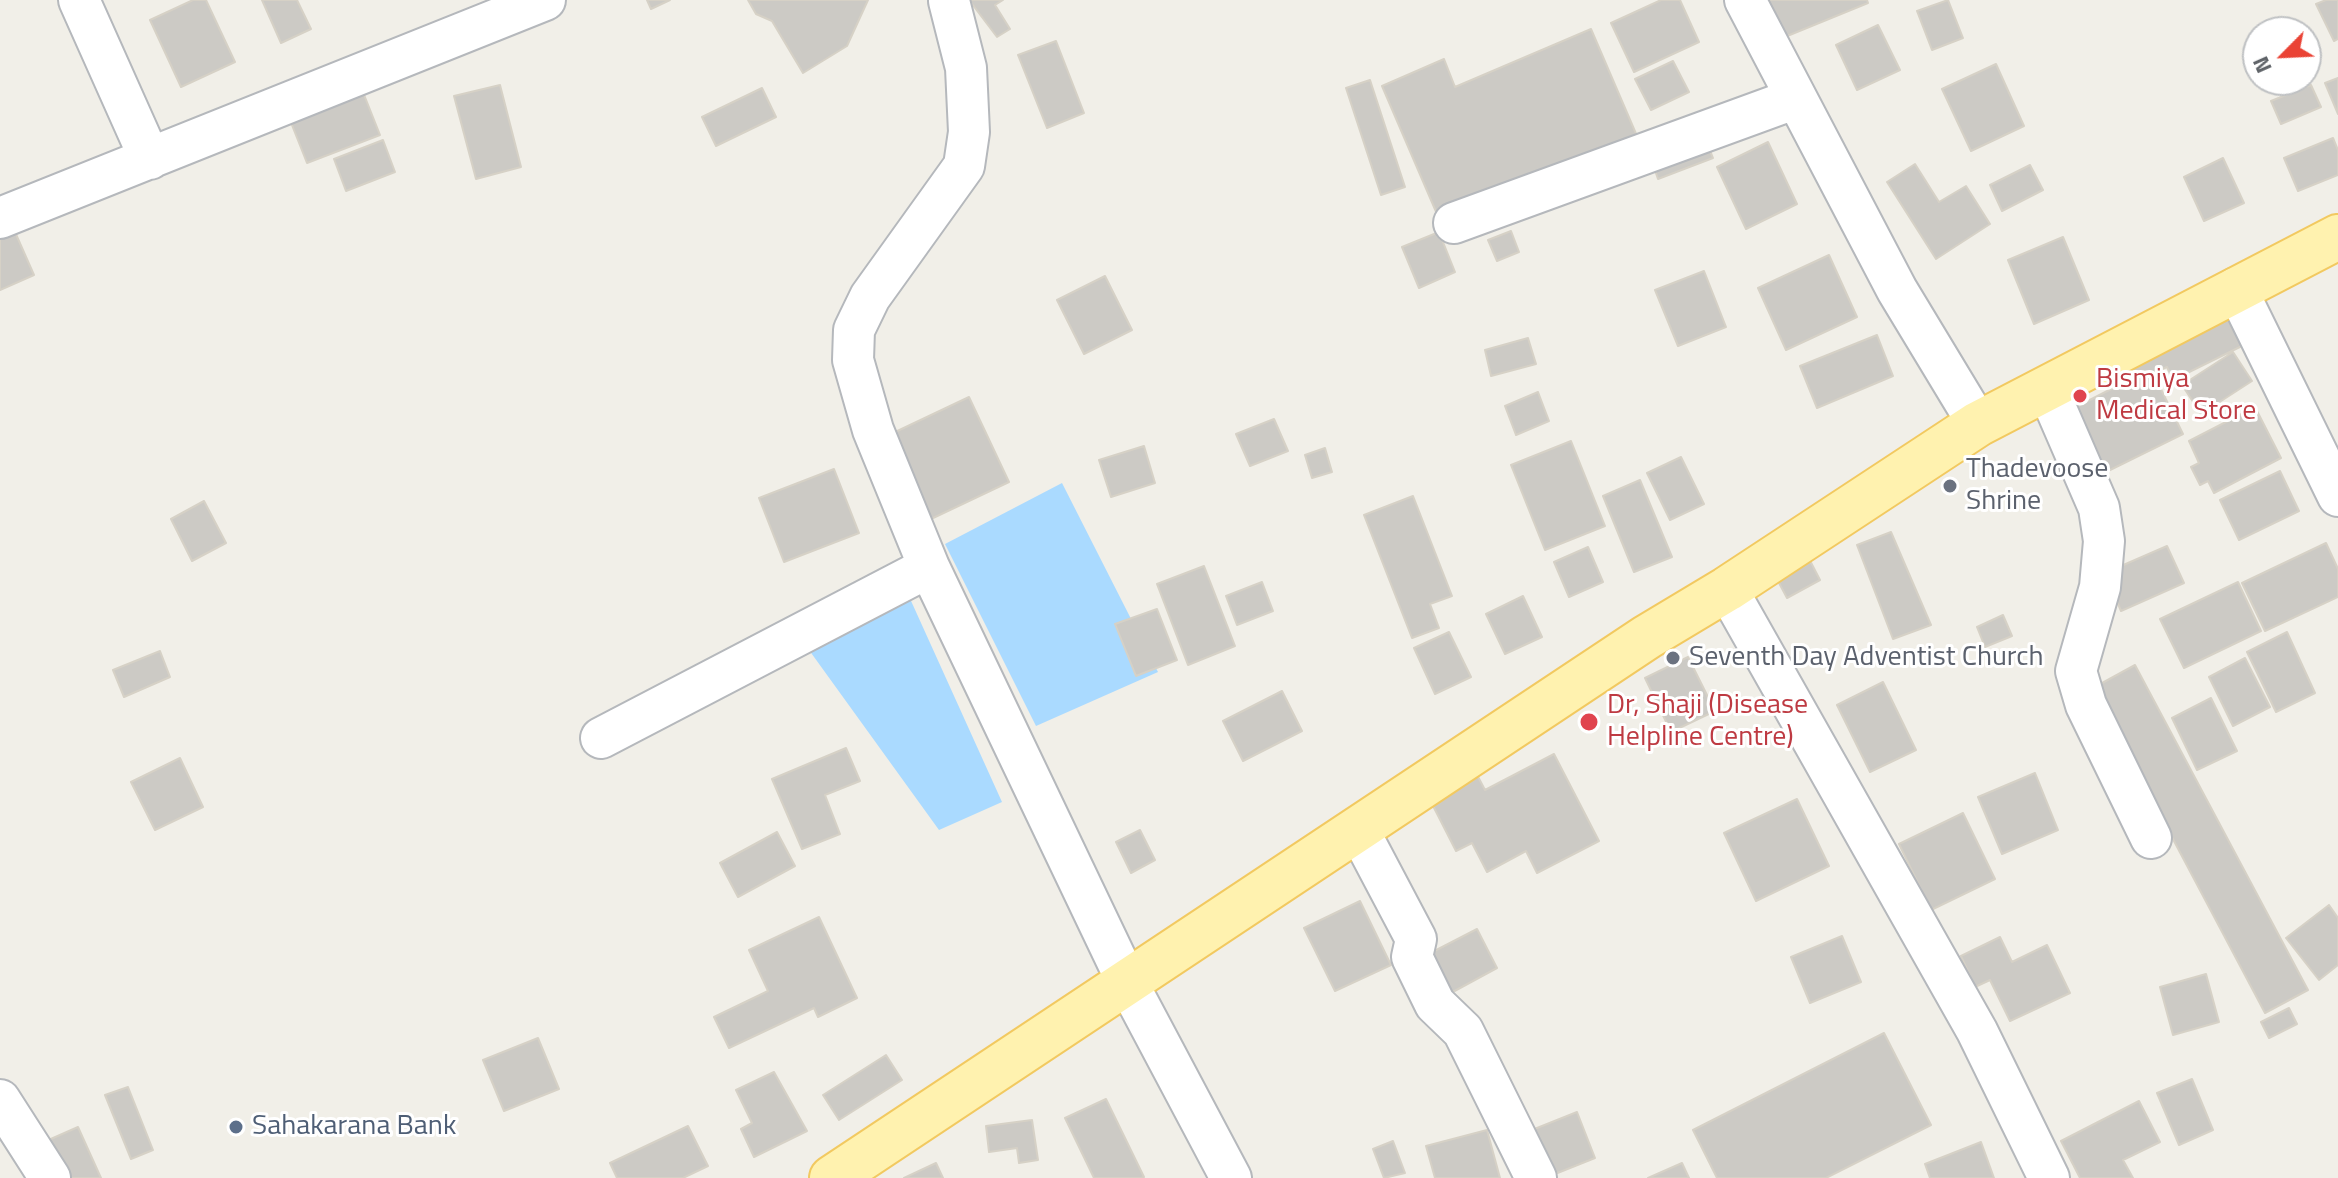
<!DOCTYPE html>
<style>
body{margin:0}
#map{position:relative;width:2338px;height:1178px;overflow:hidden;background:#f1efe8;font-family:"Titillium Web",sans-serif}
canvas{display:block}
.north{position:absolute;left:2242px;top:16px;width:80px;height:80px;box-sizing:border-box;background:#fff;border:2px solid #bfc1c3;border-radius:50%;rotate:246deg;font-size:22px;font-weight:700;line-height:32px;text-align:center;color:#5f6368}
.north::after{content:'';display:block;margin:auto;width:28px;height:36px;background:#ea4335;clip-path:polygon(50% 0,100% 100%,50% 72%,0 100%)}
</style>
<div id="map">
<canvas width="2338" height="1178"></canvas>
<div class="north">N</div>
</div>
<script>
const g = document.querySelector('canvas').getContext('2d');
g.lineJoin = 'round';
function fillPath(path, color) {
  g.fillStyle = color;
  g.fill(path, 'evenodd');
}
function toPath(rows) {
  const path = new Path2D();
  for (const r of rows) {
    path.moveTo(r[0], r[1]);
    for (let i = 2; i < r.length; i += 2) path.lineTo(r[i], r[i + 1]);
  }
  return path;
}
function strokePath(path, color, width, dash) {
  g.strokeStyle = color;
  g.lineWidth = width;
  g.lineCap = dash ? 'butt' : 'round';
  g.setLineDash(dash || []);
  g.stroke(path);
}
function write(font, color, halo, rows, align = 'center') {
  g.font = font + ' "Titillium Web",sans-serif';
  g.lineWidth = 6;
  g.setLineDash([]);
  g.textBaseline = 'middle';
  g.strokeStyle = halo;
  g.fillStyle = color;
  for (const [text, x, y, turn = 0] of rows) {
    g.save();
    g.translate(x, y);
    g.rotate((+turn || 0) * Math.PI / 180);
    g.textAlign = isNaN(turn) ? turn : align;
    if (halo) g.strokeText(text, 0, 0);
    g.fillText(text, 0, 0);
    g.restore();
  }
}
fillPath(toPath([
 [1062,483,1158,672,1036,726,945,544],
 [907,592,1002,802,939,830,809,650]
]), '#aadaff');
const building = toPath([
 [193,0,206,0,235,62,181,87,150,20,193,0],
 [262,0,297,0,311,29,281,43,262,0],
 [647,0,670,0,651,9,647,0],
 [748,0,868,0,847,46,803,73,772,21,756,14,748,0],
 [969,0,1003,0,995,5,1010,29,997,37,969,0],
 [1661,0,1680,0,1699,42,1634,72,1611,23,1661,0],
 [1758,0,1867,0,1868,3,1775,41,1758,0],
 [1948,0,1963,38,1932,50,1917,11,1948,0],
 [2326,0,2338,0,2338,39,2334,41,2316,4,2326,0],
 [1878,25,1900,70,1857,90,1836,45,1878,25],
 [1591,29,1637,136,1440,221,1382,86,1444,59,1455,87,1591,29],
 [1056,41,1084,113,1047,128,1018,55,1056,41],
 [1673,61,1689,92,1651,110,1635,79,1673,61],
 [1996,64,2024,126,1971,151,1942,89,1996,64],
 [2338,78,2338,114,2325,83,2338,78],
 [1370,80,1405,187,1381,195,1346,88,1370,80],
 [359,82,380,135,307,163,286,110,359,82],
 [500,85,521,167,476,179,454,96,500,85],
 [2311,85,2321,107,2281,124,2271,101,2311,85],
 [762,88,776,117,716,146,702,117,762,88],
 [1705,138,1713,158,1658,179,1651,159,1705,138],
 [2333,138,2338,150,2338,175,2298,191,2284,158,2333,138],
 [383,140,395,172,346,191,334,159,383,140],
 [1768,142,1797,204,1746,229,1717,167,1768,142],
 [2223,158,2244,203,2204,221,2184,177,2223,158],
 [1915,164,1939,202,1966,186,1990,224,1936,259,1887,182,1915,164],
 [2030,165,2043,190,2002,211,1990,185,2030,165],
 [1511,231,1519,252,1497,261,1488,240,1511,231],
 [15,232,34,275,0,290,0,238,15,232],
 [1439,232,1455,272,1419,288,1402,247,1439,232],
 [2063,237,2089,300,2034,324,2008,260,2063,237],
 [1829,255,1857,317,1786,350,1758,288,1829,255],
 [1704,271,1726,327,1678,346,1655,290,1704,271],
 [1105,276,1132,330,1084,354,1057,300,1105,276],
 [2234,304,2252,341,2173,380,2167,367,2153,373,2183,434,2106,472,2074,408,2121,384,2111,364,2234,304],
 [1877,335,1893,376,1817,408,1800,366,1877,335],
 [1528,338,1536,364,1491,376,1485,350,1528,338],
 [2233,352,2252,381,2201,414,2182,385,2233,352],
 [1538,392,1549,421,1516,435,1505,406,1538,392],
 [969,397,1009,482,931,519,891,434,969,397],
 [2255,407,2281,458,2214,493,2208,481,2200,485,2191,467,2199,463,2189,441,2255,407],
 [1274,419,1288,451,1250,466,1236,434,1274,419],
 [1571,441,1605,526,1545,550,1511,465,1571,441],
 [1144,446,1155,483,1111,497,1099,460,1144,446],
 [1325,448,1332,472,1312,478,1305,455,1325,448],
 [1681,457,1704,504,1670,520,1647,473,1681,457],
 [834,469,859,533,784,562,759,498,834,469],
 [2280,471,2299,511,2239,540,2220,500,2280,471],
 [1640,480,1672,557,1634,572,1603,496,1640,480],
 [1413,496,1452,596,1430,604,1439,628,1412,638,1364,515,1413,496],
 [204,501,226,543,192,561,171,519,204,501],
 [1891,532,1931,625,1893,639,1857,545,1891,532],
 [2326,543,2338,569,2338,597,2265,631,2242,583,2326,543],
 [2167,546,2184,583,2121,611,2105,573,2167,546],
 [1588,547,1603,582,1569,597,1554,562,1588,547],
 [1804,549,1820,580,1787,598,1770,566,1804,549],
 [1204,566,1235,646,1188,665,1157,584,1204,566],
 [1262,582,1273,611,1237,625,1226,596,1262,582],
 [2238,582,2261,631,2184,668,2160,619,2238,582],
 [1523,596,1542,637,1505,654,1486,614,1523,596],
 [1157,609,1177,660,1136,676,1115,624,1157,609],
 [2003,615,2012,636,1985,647,1977,627,2003,615],
 [1449,632,1471,677,1435,694,1414,648,1449,632],
 [2287,632,2315,693,2276,712,2247,652,2287,632],
 [160,651,170,677,124,697,113,670,160,651],
 [1688,657,1715,711,1671,732,1645,678,1688,657],
 [2245,658,2270,707,2233,726,2209,677,2245,658],
 [2135,665,2308,990,2265,1013,2093,688,2135,665],
 [1883,682,1916,750,1870,772,1837,705,1883,682],
 [1282,691,1302,731,1243,761,1223,721,1282,691],
 [2211,698,2237,751,2197,770,2172,718,2211,698],
 [846,748,860,781,825,795,840,834,802,849,772,779,846,748],
 [1554,754,1599,841,1537,873,1526,851,1487,872,1472,843,1456,851,1428,796,1475,771,1485,790,1554,754],
 [180,758,203,807,155,830,131,782,180,758],
 [2035,773,2058,830,2002,854,1978,797,2035,773],
 [1797,799,1829,866,1756,901,1724,833,1797,799],
 [1963,813,1995,879,1931,910,1899,844,1963,813],
 [1140,830,1155,860,1131,873,1116,842,1140,830],
 [777,832,795,866,738,897,720,863,777,832],
 [1360,901,1391,965,1335,991,1304,928,1360,901],
 [2329,905,2338,918,2338,965,2319,980,2286,938,2329,905],
 [819,917,857,998,818,1017,814,1008,729,1048,714,1017,768,991,749,950,819,917],
 [1477,929,1497,968,1438,1000,1417,960,1477,929],
 [1842,936,1861,982,1810,1003,1791,957,1842,936],
 [2000,937,2012,962,2047,945,2070,993,2010,1021,1990,980,1975,987,1961,956,2000,937],
 [2206,974,2219,1022,2173,1035,2160,987,2206,974],
 [2289,1008,2297,1024,2269,1038,2261,1022,2289,1008],
 [1884,1033,1931,1125,1826,1178,1717,1178,1693,1130,1884,1033],
 [538,1038,559,1089,504,1111,483,1060,538,1038],
 [886,1055,902,1080,839,1120,823,1095,886,1055],
 [774,1072,807,1131,754,1157,741,1129,752,1123,736,1090,774,1072],
 [2192,1079,2213,1130,2179,1145,2157,1093,2192,1079],
 [128,1087,153,1150,131,1159,105,1095,128,1087],
 [1106,1099,1144,1177,1141,1178,1094,1178,1065,1118,1106,1099],
 [2139,1101,2160,1142,2123,1160,2133,1178,2080,1178,2061,1141,2139,1101],
 [1577,1112,1595,1158,1550,1176,1532,1130,1577,1112],
 [1032,1120,1038,1160,1019,1163,1017,1148,989,1152,986,1126,1032,1120],
 [688,1126,708,1166,683,1178,617,1178,610,1163,688,1126],
 [78,1127,101,1178,60,1178,44,1142,78,1127],
 [1487,1130,1500,1178,1435,1178,1426,1146,1487,1130],
 [1393,1141,1405,1173,1384,1178,1373,1149,1393,1141],
 [1981,1142,1994,1178,1930,1178,1925,1164,1981,1142],
 [936,1163,943,1178,904,1178,936,1163],
 [1682,1163,1689,1178,1648,1178,1682,1163]
]);
fillPath(building, '#cccac5');
strokePath(building, '#d6d1c6', 2);
const minor = toPath([
 [79,0,150,159],
 [1745,0,1897,290,1978,424],
 [949,1,966,68,969,132,964,166,870,297,854,330,853,360,873,430,929,567,1127,982,1231,1178],
 [0,218,545,0],
 [1454,223,1794,99],
 [2236,288,2338,496],
 [2047,388,2099,508,2104,541,2100,587,2076,671,2086,705,2151,838],
 [1727,589,1977,1031,2049,1178],
 [601,738,929,567],
 [1359,831,1416,939,1412,957,1435,1004,1463,1031,1536,1178],
 [0,1100,50,1178]
]);
const major = toPath([
 [832,1178,1647,637,1727,589,1978,424,2338,237]
]);
strokePath(minor, '#b5b8bc', 44);
strokePath(major, '#f2c960', 48);
strokePath(minor, '#fff', 40);
strokePath(major, '#fff2af', 44);
for (const [x, y, r, color] of [
 [2080,396,8,"#e0444e"],
 [1950,486,8,"#6b7280"],
 [1673,658,8,"#6b7280"],
 [1589,722,10,"#e0444e"],
 [236,1127,8,"#5c6f8a"]
]) {
  const dot = new Path2D();
  dot.arc(x, y, r, 0, 2 * Math.PI);
  g.fillStyle = color;
  g.fill(dot);
  strokePath(dot, '#fff', 3);
}
write('28px', '#be3a42', '#fff', [
 ["Bismiya",2096,380],
 ["Medical Store",2096,412],
 ["Dr, Shaji (Disease",1607,706],
 ["Helpline Centre)",1607,738]
], 'left');
write('28px', '#5b616d', '#fff', [
 ["Thadevoose",1966,470],
 ["Shrine",1966,502],
 ["Seventh Day Adventist Church",1689,658]
], 'left');
write('28px', '#4e5e75', '#fff', [
 ["Sahakarana Bank",252,1127]
], 'left');
</script>
